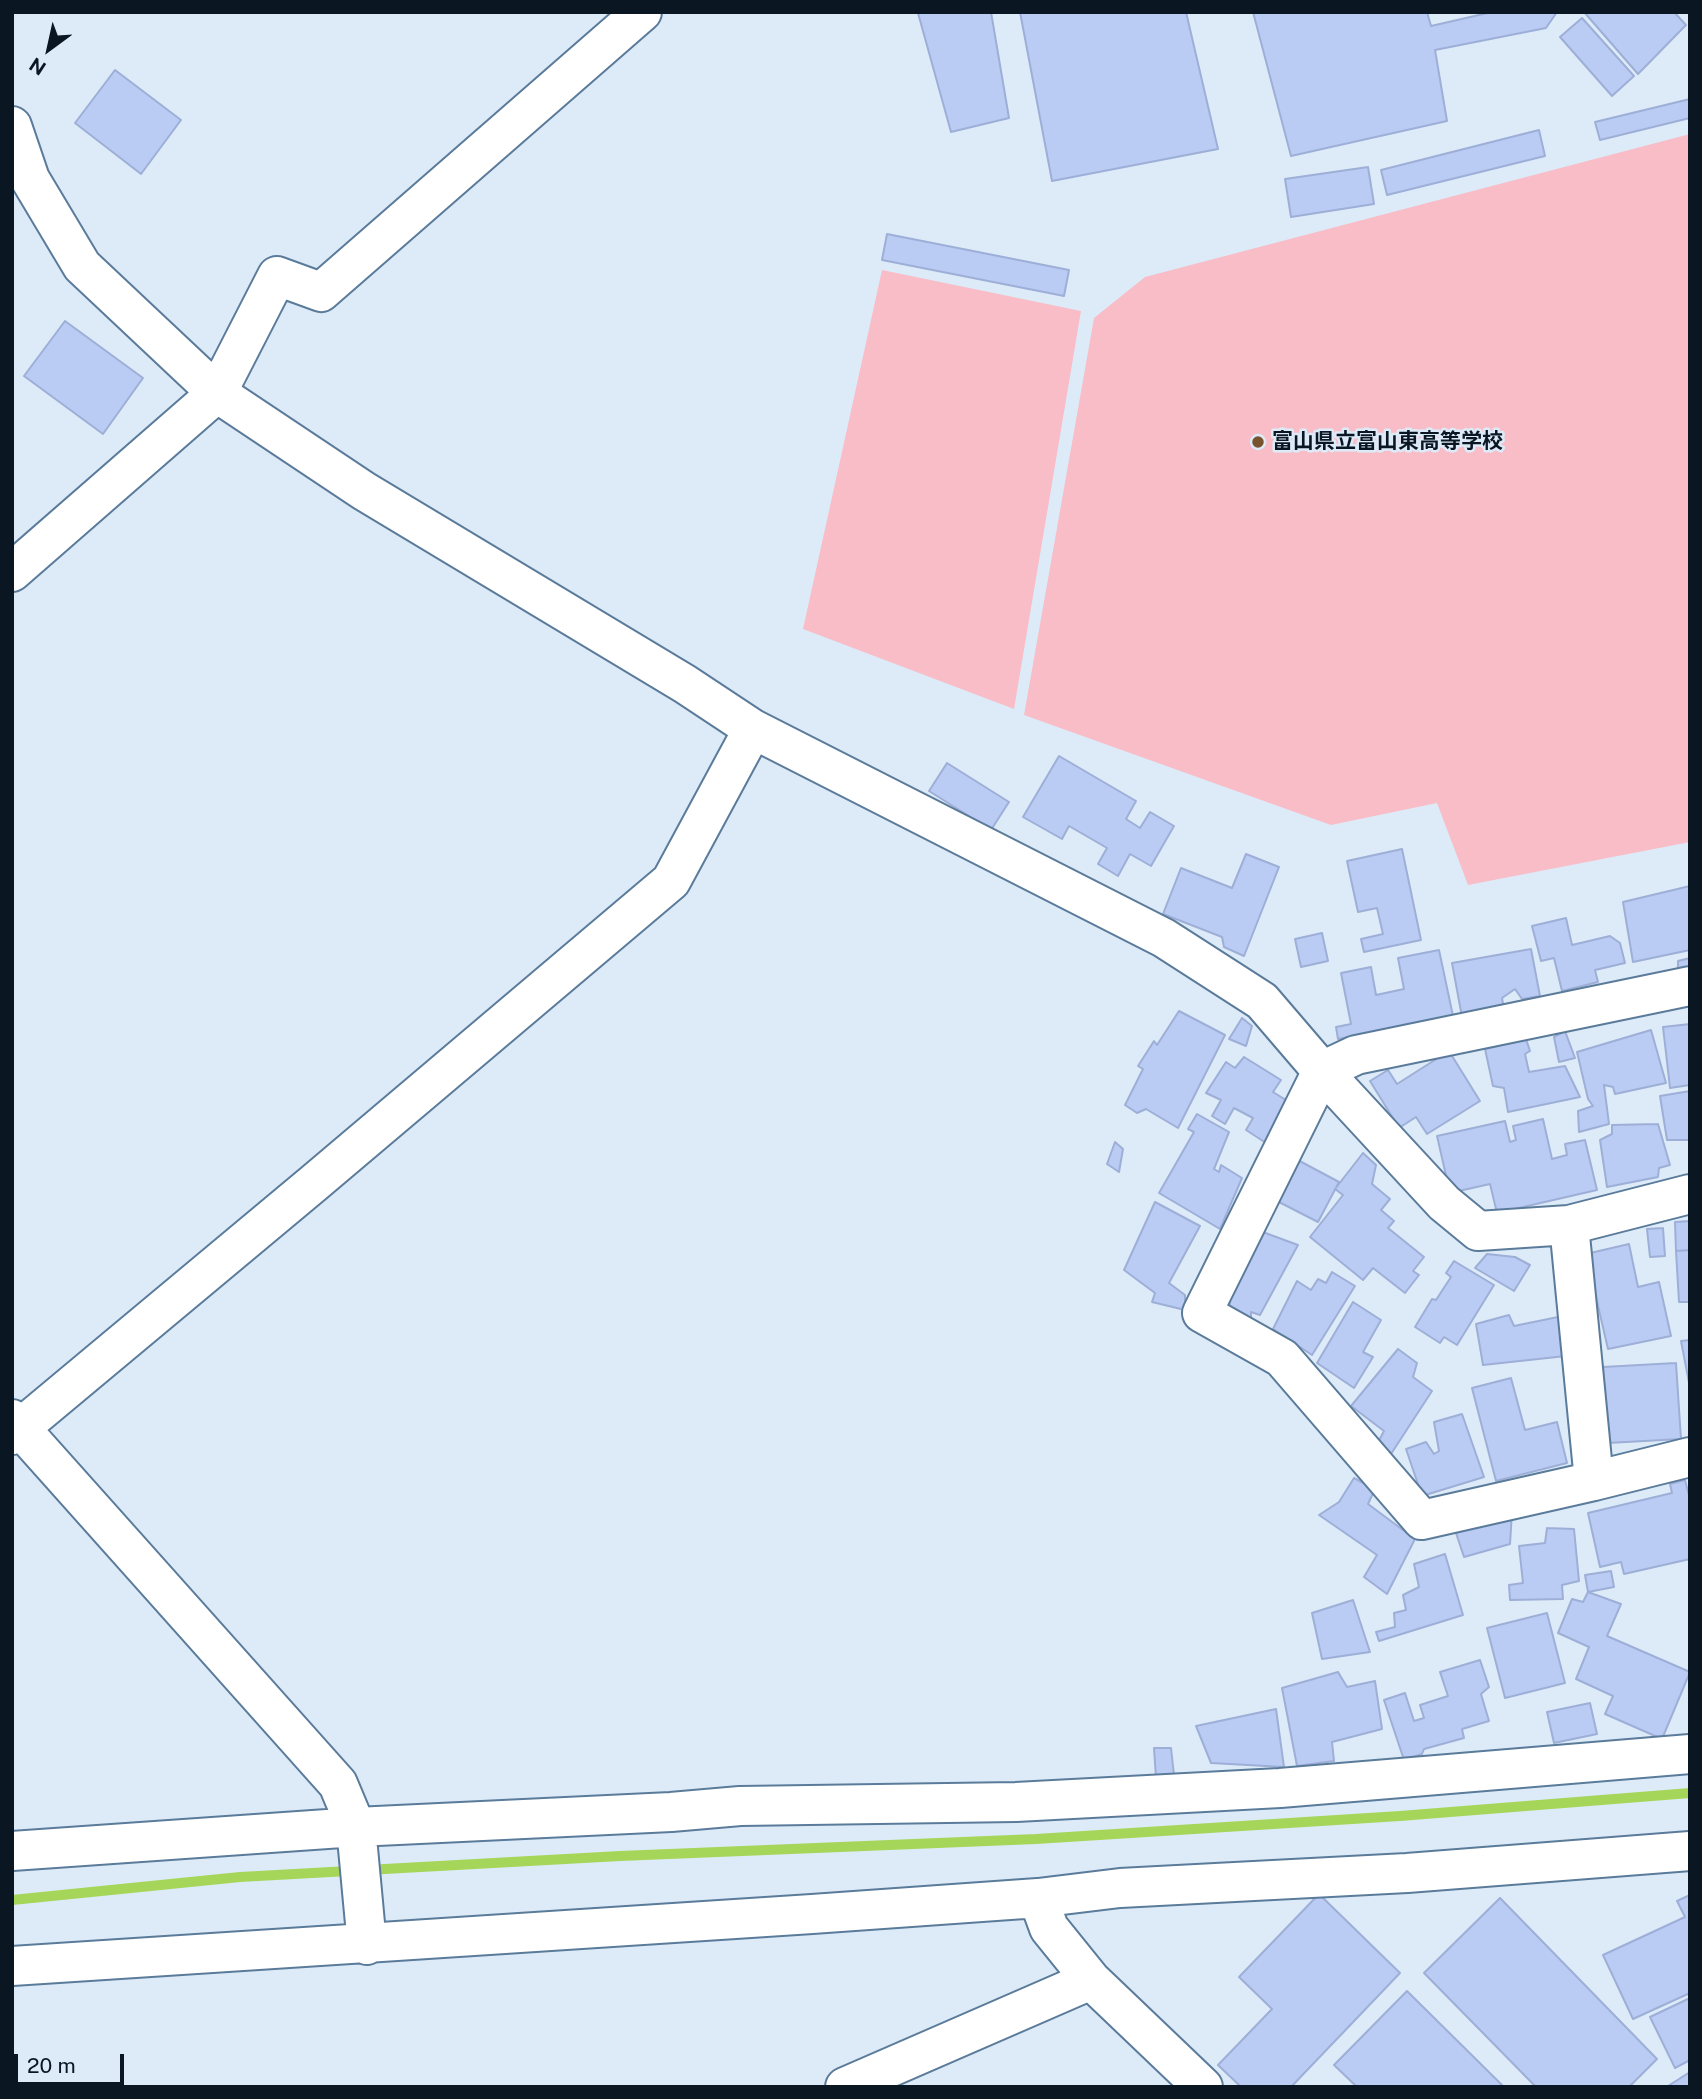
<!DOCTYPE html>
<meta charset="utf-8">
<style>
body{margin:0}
#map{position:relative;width:1702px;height:2099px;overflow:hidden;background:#ddebf9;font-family:"Public Sans",sans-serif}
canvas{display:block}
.frame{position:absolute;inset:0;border:14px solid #0a1723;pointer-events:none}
.north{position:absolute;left:14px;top:14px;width:70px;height:70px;-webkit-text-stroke:5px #ddebf9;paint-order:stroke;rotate:213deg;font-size:19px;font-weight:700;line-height:28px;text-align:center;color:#0a1723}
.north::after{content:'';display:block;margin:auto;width:24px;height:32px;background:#0a1723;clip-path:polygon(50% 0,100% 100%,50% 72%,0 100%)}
.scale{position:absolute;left:14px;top:2054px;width:110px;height:32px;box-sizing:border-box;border:4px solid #0a1723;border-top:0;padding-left:9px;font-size:21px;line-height:24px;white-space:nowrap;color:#0a1723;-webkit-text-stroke:5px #ddebf9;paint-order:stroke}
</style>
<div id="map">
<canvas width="1702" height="2099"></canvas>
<div class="frame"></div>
<div class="north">N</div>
<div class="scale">20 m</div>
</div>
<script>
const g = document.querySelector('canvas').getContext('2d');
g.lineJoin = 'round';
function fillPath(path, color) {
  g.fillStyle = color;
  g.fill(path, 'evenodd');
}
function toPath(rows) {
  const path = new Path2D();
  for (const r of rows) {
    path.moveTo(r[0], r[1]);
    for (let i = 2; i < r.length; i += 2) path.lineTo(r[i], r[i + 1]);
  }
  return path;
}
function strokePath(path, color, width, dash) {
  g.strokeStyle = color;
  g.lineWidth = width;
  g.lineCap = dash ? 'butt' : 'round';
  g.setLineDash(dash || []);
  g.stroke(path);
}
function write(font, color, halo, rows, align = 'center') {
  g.font = font + ' "Public Sans","Noto Sans JP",sans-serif';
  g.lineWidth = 5;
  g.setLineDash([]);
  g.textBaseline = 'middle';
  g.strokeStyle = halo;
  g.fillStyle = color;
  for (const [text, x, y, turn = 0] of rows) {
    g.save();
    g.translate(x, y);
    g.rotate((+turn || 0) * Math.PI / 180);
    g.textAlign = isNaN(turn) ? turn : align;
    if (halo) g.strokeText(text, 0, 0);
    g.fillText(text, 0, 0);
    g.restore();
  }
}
fillPath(toPath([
 [1690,134,1690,842,1468,885,1437,803,1331,825,1024,715,1094,318,1145,277],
 [882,270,1081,311,1014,709,803,629]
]), '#f8bdc7');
strokePath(toPath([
 [12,1900,240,1877,620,1856,1036,1839,1400,1816,1690,1793]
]), '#a6d659', 10);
const building = toPath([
 [991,12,1009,118,951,132,918,13,991,12],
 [1020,12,1186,12,1218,149,1052,181,1020,12],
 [1253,12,1427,12,1431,26,1492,12,1557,12,1546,28,1435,50,1447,121,1291,156,1253,12],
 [1584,12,1674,12,1686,25,1638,74,1584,12],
 [1582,18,1634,76,1612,96,1560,37,1582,18],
 [115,70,181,120,141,174,75,123,115,70],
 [1690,99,1690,118,1600,140,1595,122,1690,99],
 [1539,130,1545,156,1387,195,1381,170,1539,130],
 [1368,167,1374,204,1291,217,1285,179,1368,167],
 [887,234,1069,270,1064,296,882,260,887,234],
 [65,321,143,378,103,434,24,376,65,321],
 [1059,756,1136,801,1126,819,1140,828,1150,812,1174,826,1151,866,1130,854,1118,876,1098,864,1107,848,1069,826,1062,839,1023,817,1059,756],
 [947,763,1009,802,991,830,929,791,947,763],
 [1402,849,1421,940,1364,952,1361,939,1383,934,1377,908,1358,912,1347,861,1402,849],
 [1246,854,1279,867,1244,956,1224,947,1222,937,1163,914,1181,868,1232,888,1246,854],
 [1690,886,1690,950,1633,962,1623,902,1690,886],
 [1566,918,1572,945,1610,936,1620,943,1625,963,1595,970,1598,982,1562,991,1554,958,1541,961,1532,926,1566,918],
 [1322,933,1328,961,1301,967,1295,939,1322,933],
 [1531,949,1540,996,1522,999,1515,989,1502,998,1504,1009,1462,1017,1452,963,1531,949],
 [1439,950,1453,1016,1338,1039,1336,1027,1351,1024,1341,973,1371,967,1376,995,1404,989,1398,958,1439,950],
 [1690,958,1690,969,1678,971,1678,961,1690,958],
 [1179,1011,1225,1035,1178,1128,1146,1109,1137,1113,1125,1105,1143,1069,1138,1066,1154,1041,1157,1045,1179,1011],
 [1242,1018,1252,1026,1246,1046,1229,1039,1242,1018],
 [1690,1024,1690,1085,1670,1088,1663,1027,1690,1024],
 [1651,1030,1666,1083,1615,1094,1613,1087,1604,1085,1609,1124,1579,1132,1578,1111,1593,1106,1588,1099,1577,1052,1651,1030],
 [1565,1031,1575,1058,1559,1062,1554,1037,1565,1031],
 [1526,1039,1530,1051,1525,1054,1529,1072,1565,1066,1580,1097,1508,1112,1504,1088,1493,1086,1485,1049,1526,1039],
 [1449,1051,1480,1101,1427,1134,1416,1117,1399,1128,1370,1081,1388,1070,1397,1084,1449,1051],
 [1244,1057,1281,1080,1273,1092,1286,1100,1266,1143,1246,1130,1253,1118,1234,1108,1225,1124,1212,1116,1221,1100,1206,1093,1226,1062,1235,1068,1244,1057],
 [1690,1091,1690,1140,1667,1140,1660,1096,1690,1091],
 [1197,1114,1229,1132,1214,1169,1219,1172,1221,1165,1242,1178,1220,1229,1159,1193,1194,1132,1188,1129,1197,1114],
 [1543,1119,1552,1159,1567,1155,1565,1144,1585,1140,1597,1190,1497,1213,1490,1184,1450,1193,1437,1136,1505,1121,1510,1142,1516,1140,1513,1126,1543,1119],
 [1658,1124,1670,1165,1659,1168,1658,1177,1607,1187,1600,1140,1612,1134,1612,1125,1658,1124],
 [1115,1142,1123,1149,1119,1172,1107,1164,1115,1142],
 [1363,1153,1376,1165,1372,1184,1390,1199,1381,1210,1394,1221,1388,1228,1424,1257,1413,1271,1419,1275,1405,1293,1373,1268,1363,1280,1310,1237,1343,1195,1335,1189,1363,1153],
 [1294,1158,1339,1182,1318,1222,1273,1199,1294,1158],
 [1155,1202,1200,1226,1169,1283,1185,1295,1185,1310,1152,1302,1155,1293,1124,1270,1155,1202],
 [1690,1221,1690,1250,1676,1251,1675,1222,1690,1221],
 [1663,1228,1665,1256,1650,1257,1647,1229,1663,1228],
 [1260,1231,1298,1245,1260,1315,1251,1312,1251,1320,1229,1310,1230,1299,1260,1231],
 [1629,1244,1638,1287,1659,1282,1671,1336,1608,1349,1586,1254,1629,1244],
 [1690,1250,1690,1302,1679,1302,1676,1251,1690,1250],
 [1487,1254,1515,1257,1530,1265,1514,1291,1475,1268,1487,1254],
 [1454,1261,1494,1285,1457,1345,1444,1337,1440,1343,1415,1327,1432,1299,1436,1300,1451,1277,1446,1273,1454,1261],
 [1332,1272,1355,1286,1312,1355,1273,1329,1297,1281,1311,1290,1318,1279,1326,1283,1332,1272],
 [1353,1302,1381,1320,1363,1352,1373,1357,1354,1388,1317,1363,1353,1302],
 [1509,1315,1514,1326,1558,1317,1566,1356,1483,1365,1476,1324,1509,1315],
 [1690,1340,1690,1388,1681,1341,1690,1340],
 [1398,1349,1417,1363,1413,1377,1432,1391,1391,1454,1376,1446,1384,1431,1351,1406,1398,1349],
 [1676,1363,1681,1439,1608,1443,1603,1367,1676,1363],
 [1511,1378,1525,1430,1557,1422,1567,1463,1496,1481,1472,1388,1511,1378],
 [1462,1414,1484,1477,1422,1496,1406,1449,1426,1442,1434,1454,1439,1451,1434,1422,1462,1414],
 [1354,1478,1375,1489,1368,1504,1415,1539,1387,1594,1364,1577,1377,1555,1319,1515,1339,1502,1354,1478],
 [1685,1480,1690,1499,1690,1559,1624,1574,1621,1562,1600,1567,1588,1513,1672,1493,1670,1484,1685,1480],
 [1512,1512,1510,1544,1464,1557,1456,1533,1512,1512],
 [1547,1528,1574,1529,1579,1581,1562,1585,1563,1599,1510,1600,1509,1585,1523,1583,1519,1546,1545,1543,1547,1528],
 [1445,1554,1463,1615,1379,1641,1376,1632,1395,1627,1394,1613,1406,1610,1403,1595,1419,1587,1414,1564,1445,1554],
 [1611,1571,1614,1587,1588,1592,1585,1575,1611,1571],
 [1588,1592,1621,1604,1607,1636,1690,1672,1662,1739,1605,1714,1613,1696,1576,1679,1589,1647,1558,1633,1572,1599,1583,1602,1588,1592],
 [1353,1600,1370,1652,1322,1659,1312,1613,1353,1600],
 [1547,1613,1565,1683,1505,1698,1487,1628,1547,1613],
 [1480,1660,1489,1687,1481,1694,1489,1721,1462,1729,1464,1738,1424,1749,1422,1754,1404,1760,1384,1700,1405,1693,1414,1721,1424,1718,1420,1705,1448,1696,1440,1672,1480,1660],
 [1338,1672,1347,1687,1375,1681,1382,1729,1332,1742,1334,1761,1297,1766,1282,1688,1338,1672],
 [1590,1703,1597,1734,1554,1743,1547,1712,1590,1703],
 [1276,1709,1284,1767,1211,1763,1196,1726,1276,1709],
 [1154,1748,1171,1748,1174,1775,1156,1778,1154,1748],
 [1319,1894,1400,1973,1291,2087,1241,2087,1218,2065,1272,2009,1239,1977,1319,1894],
 [1690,1895,1690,1993,1633,2019,1603,1955,1685,1917,1677,1901,1690,1895],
 [1500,1898,1657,2059,1629,2087,1536,2087,1424,1973,1500,1898],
 [1407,1991,1504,2087,1357,2087,1334,2065,1407,1991],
 [1690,1998,1690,2060,1675,2068,1650,2017,1690,1998],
 [1690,2072,1690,2087,1668,2087,1668,2086,1690,2072]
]);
fillPath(building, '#bacbf4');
strokePath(building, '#9eafd7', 2);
const minor = toPath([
 [12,126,30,179,82,266,217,393,364,491,685,684,753,729,1164,938,1262,1001,1322,1071,1444,1203,1478,1231,1569,1225,1690,1194],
 [12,572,217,393,277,276,321,292,642,12],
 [1569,1225,1594,1481,1422,1520,1282,1358,1202,1313,1322,1071,1356,1055,1690,986],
 [12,1419,338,1784,356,1827,367,1945],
 [12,1435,314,1183,671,881,753,729],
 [1594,1481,1690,1457],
 [12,1851,356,1827,671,1812,740,1806,1016,1802,1280,1788,1690,1754],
 [1038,1898,1049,1928,1091,1980],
 [12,1966,812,1914,1038,1898,1120,1888,1407,1873,1690,1851],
 [845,2087,1091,1980,1203,2087]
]);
strokePath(minor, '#5b7b9a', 42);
strokePath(minor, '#fff', 38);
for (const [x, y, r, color] of [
 [1258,442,7,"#77542d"]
]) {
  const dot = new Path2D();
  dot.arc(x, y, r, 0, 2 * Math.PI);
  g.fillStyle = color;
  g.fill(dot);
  strokePath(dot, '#ddebf9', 2.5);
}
write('bold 21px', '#0a1723', '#ddebf9', [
 ["富山県立富山東高等学校",1272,442]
], 'left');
</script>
